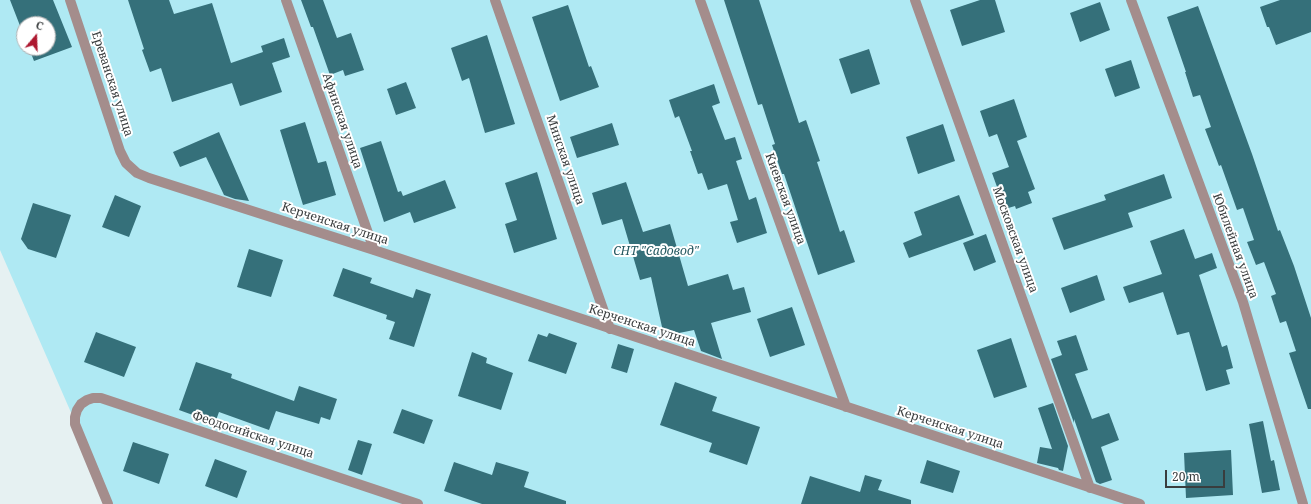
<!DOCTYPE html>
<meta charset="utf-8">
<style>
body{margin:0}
#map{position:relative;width:1311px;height:504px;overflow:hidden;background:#e6f1f2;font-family:"Noto Serif",serif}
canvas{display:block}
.north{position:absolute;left:16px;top:16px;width:40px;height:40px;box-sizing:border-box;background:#fff;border:1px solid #b0b1b2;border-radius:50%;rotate:19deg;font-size:11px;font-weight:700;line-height:16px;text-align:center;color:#393d3e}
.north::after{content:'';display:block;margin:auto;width:14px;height:18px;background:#ad1830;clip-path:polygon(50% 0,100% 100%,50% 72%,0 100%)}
.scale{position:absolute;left:1165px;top:470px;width:60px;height:18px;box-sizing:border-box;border:2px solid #393d3e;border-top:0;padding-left:5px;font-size:12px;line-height:14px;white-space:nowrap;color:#393d3e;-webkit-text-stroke:3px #fff;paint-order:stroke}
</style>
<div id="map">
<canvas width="1311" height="504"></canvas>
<div class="north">С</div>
<div class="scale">20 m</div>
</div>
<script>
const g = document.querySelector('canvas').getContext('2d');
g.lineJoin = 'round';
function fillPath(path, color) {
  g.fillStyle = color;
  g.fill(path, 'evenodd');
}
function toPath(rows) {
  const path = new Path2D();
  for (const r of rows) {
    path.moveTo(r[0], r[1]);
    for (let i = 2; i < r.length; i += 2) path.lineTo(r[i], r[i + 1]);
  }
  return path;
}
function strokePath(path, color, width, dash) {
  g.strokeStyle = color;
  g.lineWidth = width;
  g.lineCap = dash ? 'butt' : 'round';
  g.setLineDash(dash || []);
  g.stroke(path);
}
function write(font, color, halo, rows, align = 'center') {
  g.font = font + ' "Noto Serif",serif';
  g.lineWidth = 4;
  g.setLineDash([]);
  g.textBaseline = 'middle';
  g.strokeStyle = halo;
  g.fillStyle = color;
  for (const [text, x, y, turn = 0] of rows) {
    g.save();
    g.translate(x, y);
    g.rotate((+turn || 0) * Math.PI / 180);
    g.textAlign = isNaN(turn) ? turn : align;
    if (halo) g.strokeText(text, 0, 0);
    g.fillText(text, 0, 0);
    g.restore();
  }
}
fillPath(toPath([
 [0,0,1311,0,1311,504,111,504,0,250],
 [24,24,48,24,48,48,24,48]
]), '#afe9f3');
fillPath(toPath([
 [10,0,53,0,72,47,34,61,29,48,48,48,48,24,24,24,24,36],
 [128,0,169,0,174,14,212,3,231,63,263,52,261,46,284,38,290,57,272,63,282,92,240,106,232,83,172,102,161,68,150,72,142,50,144,49],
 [301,0,323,0,337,38,351,33,364,70,345,76,343,70,330,75,313,27,311,27],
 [724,0,759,0,799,123,806,120,820,161,817,162,840,232,844,230,855,262,818,275,784,174,782,174,772,145,775,144,762,104,758,105],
 [980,0,995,0,1005,32,962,46,950,10],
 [1280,0,1311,0,1311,32,1276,45,1269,27,1267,27,1260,7],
 [1100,2,1110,30,1080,42,1070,13],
 [568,5,589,67,591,66,599,87,560,101,532,17],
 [1198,6,1252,154,1278,231,1280,230,1294,266,1311,318,1311,409,1308,409,1289,353,1296,351,1286,321,1280,323,1271,296,1276,294,1264,262,1256,265,1247,242,1254,240,1243,208,1237,210,1221,165,1219,166,1205,129,1211,127,1200,95,1193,97,1185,72,1186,72,1167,17],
 [487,35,515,124,485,133,469,78,462,81,451,48],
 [869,49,880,84,851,94,839,59],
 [1131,60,1140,88,1115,97,1105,69],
 [406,82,416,108,396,115,387,89],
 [714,84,720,103,712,106,725,140,735,137,742,159,736,161,749,200,756,197,767,233,737,243,730,222,738,220,727,184,708,190,702,173,698,174,690,151,692,151,679,116,675,118,669,100],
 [1014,99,1027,137,1017,141,1035,189,1028,192,1032,203,1016,209,1015,206,1005,209,992,173,1009,167,997,134,989,137,980,111],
 [305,122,318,163,326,161,336,195,303,205,280,130],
 [612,123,619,145,577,158,570,137],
 [943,124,955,161,918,174,906,137],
 [219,132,249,201,235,199,224,195,206,157,180,167,173,152],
 [381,141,398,192,401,191,403,196,445,180,456,208,414,223,410,212,384,222,360,148],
 [537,172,557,239,514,253,505,224,517,220,505,183],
 [1164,174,1172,198,1128,213,1133,227,1064,250,1052,218,1106,200,1104,195],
 [626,182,643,232,670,224,688,286,728,274,733,290,744,287,751,312,711,323,722,359,701,351,694,330,664,336,651,277,640,280,622,219,602,225,592,193],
 [115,195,141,206,129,237,102,227],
 [959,195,974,235,909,258,903,243,922,235,914,212],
 [33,203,71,215,56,258,28,249,21,239],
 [1184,229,1195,259,1212,253,1217,268,1199,275,1222,347,1227,345,1233,368,1226,370,1230,384,1206,391,1189,332,1177,335,1163,292,1129,303,1123,287,1162,274,1150,241],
 [986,234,996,262,974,271,963,243],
 [249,249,283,260,271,297,237,287],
 [343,268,372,278,370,283,413,298,416,289,431,294,414,347,389,339,395,322,386,319,387,315,333,296],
 [1097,275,1105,300,1070,313,1061,288],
 [792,307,805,345,770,357,757,319],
 [96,332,136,347,124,377,84,362],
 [549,333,577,343,566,374,528,361,538,334,547,337],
 [1076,335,1088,370,1075,374,1092,419,1109,413,1119,440,1101,447,1112,480,1100,484,1096,482,1074,419,1074,423,1051,359,1062,355,1057,341],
 [1011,338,1027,387,994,398,977,350],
 [618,344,634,349,627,373,611,368],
 [472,352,487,358,486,363,513,373,501,410,458,396],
 [196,362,232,374,231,378,294,401,299,386,337,399,330,420,321,417,319,424,276,411,269,430,219,412,215,423,179,410],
 [675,382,717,397,712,411,760,427,747,465,709,452,712,443,660,425],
 [1053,403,1068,446,1063,471,1059,470,1058,468,1037,463,1040,447,1052,449,1038,408],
 [402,409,433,420,424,444,393,433],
 [1263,421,1271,461,1274,460,1280,490,1262,493,1249,424],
 [358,440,372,444,362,475,348,470],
 [133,442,169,454,159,484,123,471],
 [1231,450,1233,495,1186,498,1184,453],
 [215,459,247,471,237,498,205,486],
 [927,460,960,471,953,493,920,483],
 [454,462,492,475,496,462,529,472,524,487,566,501,566,504,482,504,444,491],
 [865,475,882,480,878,490,911,500,911,504,801,504,810,476,860,492]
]), '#35707a');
strokePath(toPath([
 [70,0,120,151,126,163,137,173,149,178,374,250,1140,504],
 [286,0,374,250],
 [495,0,610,329],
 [700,0,846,407],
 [915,0,1090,488],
 [1131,0,1243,302,1303,504],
 [108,504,75,424,75,417,77,410,81,404,87,400,93,398,101,398,418,504]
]), '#a48d8c', 10);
write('12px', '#393d3e', '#fff', [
 ["Ереванская улица",112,84,72],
 ["Афинская улица",342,121,71],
 ["Минская улица",565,160,71],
 ["Киевская улица",785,199,70],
 ["Керченская улица",335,224,18],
 ["Московская улица",1015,240,70],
 ["Юбилейная улица",1235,246,70],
 ["Керченская улица",642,326,18],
 ["Керченская улица",950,428,18],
 ["Феодосийская улица",253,435,18]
]);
write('italic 12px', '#23575f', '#fff', [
 ["СНТ \"Садовод\"",656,252]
]);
</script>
